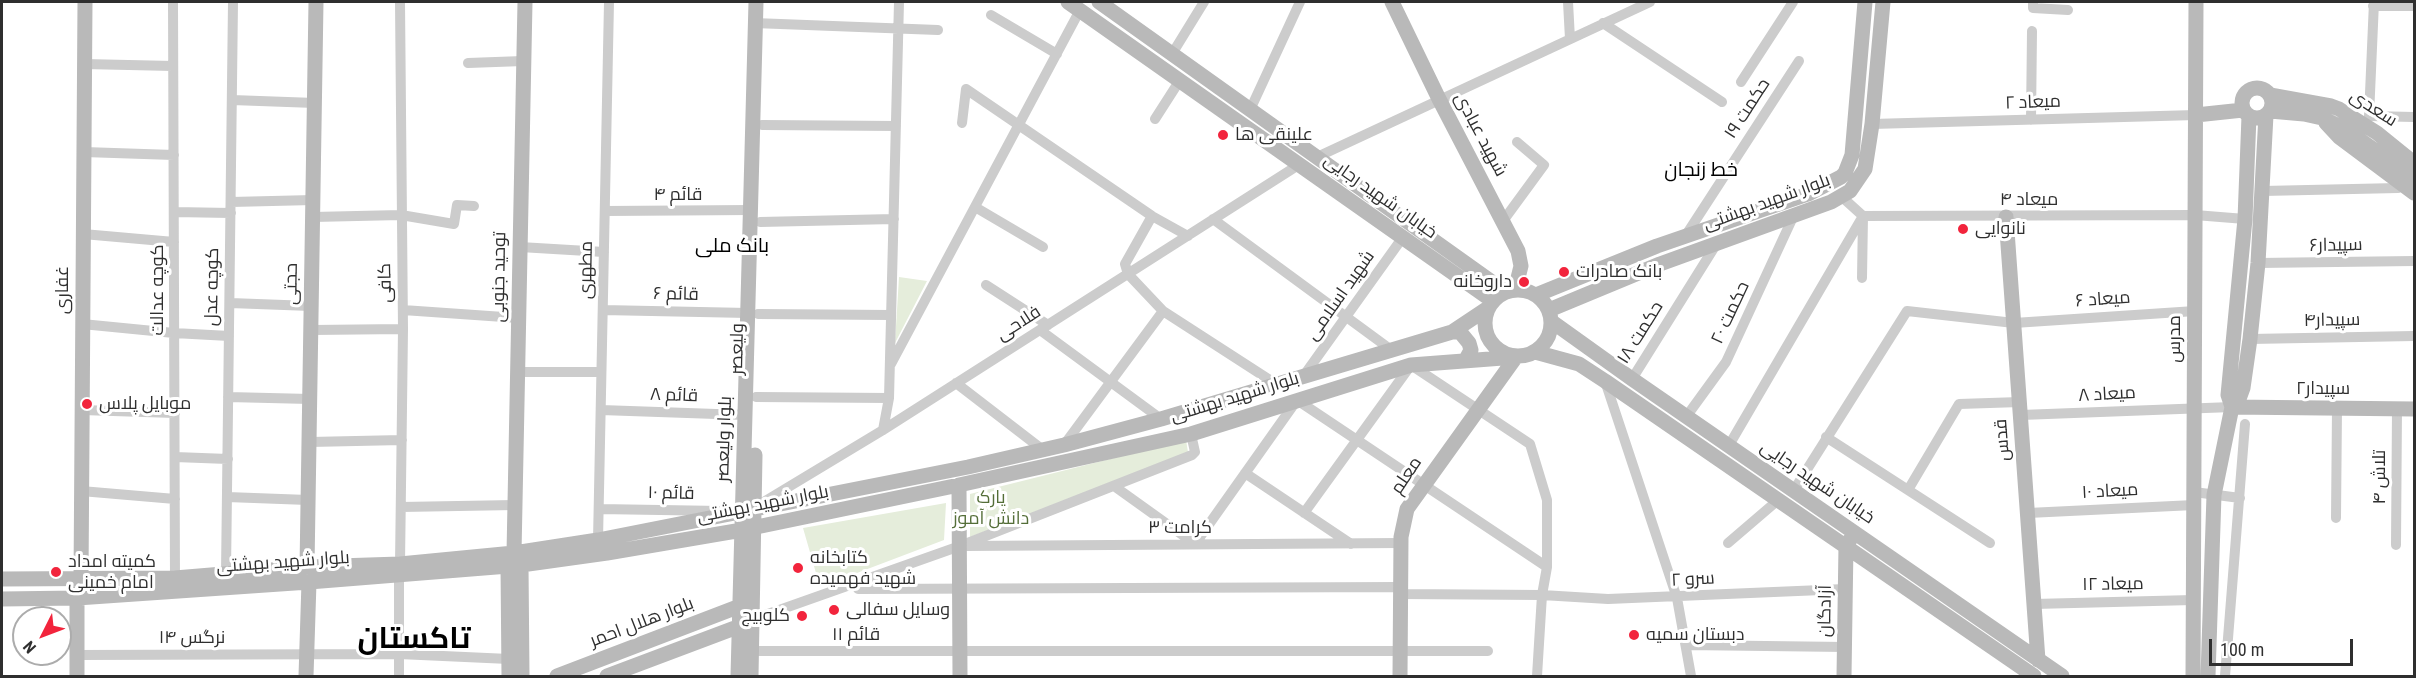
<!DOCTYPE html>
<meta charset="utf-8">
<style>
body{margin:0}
#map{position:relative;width:2416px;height:678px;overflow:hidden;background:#fff;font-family:"Roboto Condensed",sans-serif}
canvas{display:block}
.frame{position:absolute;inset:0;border:3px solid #2f2f2f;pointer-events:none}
.north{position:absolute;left:12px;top:606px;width:60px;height:60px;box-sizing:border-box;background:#fff;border:2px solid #acacac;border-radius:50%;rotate:228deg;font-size:16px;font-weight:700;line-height:24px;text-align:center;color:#2f2f2f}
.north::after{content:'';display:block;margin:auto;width:21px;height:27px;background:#f2243c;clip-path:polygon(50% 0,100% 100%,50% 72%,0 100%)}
.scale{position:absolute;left:2209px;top:639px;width:144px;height:27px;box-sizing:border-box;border:3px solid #2f2f2f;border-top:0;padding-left:8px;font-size:18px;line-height:21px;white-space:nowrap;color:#2f2f2f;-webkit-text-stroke:4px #fff;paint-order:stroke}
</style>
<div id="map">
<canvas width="2416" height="678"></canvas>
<div class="frame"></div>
<div class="north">N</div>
<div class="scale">100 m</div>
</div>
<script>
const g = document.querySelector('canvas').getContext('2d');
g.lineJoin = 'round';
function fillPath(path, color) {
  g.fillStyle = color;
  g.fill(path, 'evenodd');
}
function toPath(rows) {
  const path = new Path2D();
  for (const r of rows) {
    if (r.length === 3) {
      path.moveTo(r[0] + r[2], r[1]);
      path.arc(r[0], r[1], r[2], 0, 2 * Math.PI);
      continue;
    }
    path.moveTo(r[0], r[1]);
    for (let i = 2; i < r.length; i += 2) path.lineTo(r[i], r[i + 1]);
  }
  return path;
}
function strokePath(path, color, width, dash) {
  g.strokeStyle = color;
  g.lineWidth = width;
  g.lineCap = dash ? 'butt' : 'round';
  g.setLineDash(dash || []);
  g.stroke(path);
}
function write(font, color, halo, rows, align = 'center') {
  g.font = font + ' "Roboto Condensed",Cairo,sans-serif';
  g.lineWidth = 6;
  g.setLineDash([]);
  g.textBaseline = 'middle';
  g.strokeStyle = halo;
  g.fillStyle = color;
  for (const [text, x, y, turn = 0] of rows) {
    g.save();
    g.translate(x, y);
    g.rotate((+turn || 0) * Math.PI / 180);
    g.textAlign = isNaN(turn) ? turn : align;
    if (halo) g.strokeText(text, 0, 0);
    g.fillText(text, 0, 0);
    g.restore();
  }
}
fillPath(toPath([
 [899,277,927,281,895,343],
 [1186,440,1188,452,970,537,970,494],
 [946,503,944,540,820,587,803,528]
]), '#e5eddb');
strokePath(toPath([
 [173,2,175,578],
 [400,2,403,329,400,564],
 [1568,2,1570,39],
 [2033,2,2033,8,2068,10],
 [2374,2,2369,116,2414,117],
 [2373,6,2414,6],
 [991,15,1057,54],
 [754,23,938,30],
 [1603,23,1722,102],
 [1172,54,1204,2],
 [468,63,523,61],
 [84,64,173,66],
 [1741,82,1793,2],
 [232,100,315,103],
 [1250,110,1300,2],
 [1155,119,1180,80],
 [2031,120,2032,31],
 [962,123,966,89,1152,216,1188,236],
 [1872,124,2196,115],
 [762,125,896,126],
 [84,152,174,155],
 [1317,157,1650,2],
 [2263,191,2398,188],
 [231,202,313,200],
 [975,207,1043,247],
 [605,211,751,210],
 [174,212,231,213],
 [1152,216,1125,264,1128,274,1163,311,1276,384],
 [313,217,401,215,454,224,457,205,474,206],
 [1213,219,1390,349],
 [1503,221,1544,165,1517,142],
 [760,222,894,219],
 [83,234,174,242],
 [1686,235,1799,61],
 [520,247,604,252],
 [2258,263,2414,261],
 [1862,278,1863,216,2195,215,2245,219],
 [986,285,1048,325],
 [230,303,311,306],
 [403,310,518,318],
 [603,310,748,313],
 [758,314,891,315],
 [82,324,174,333,229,336],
 [312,330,403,329],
 [1040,330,1161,419],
 [2250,339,2414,336],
 [891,364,1080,10],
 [517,372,601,372],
 [1305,374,1403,237],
 [1632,379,1717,243],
 [1605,381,1677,598,1691,676],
 [956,383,1043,450],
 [228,397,310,399],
 [756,397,889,398],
 [82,410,175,413],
 [601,410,745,415],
 [2021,415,2232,407],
 [1686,417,1726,362,1794,215],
 [883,430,889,398,899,2],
 [1826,437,1990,543],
 [310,442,402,440],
 [1064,445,1163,311],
 [1728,447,1863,216,1842,197],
 [175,457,228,459],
 [1245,473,1351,544],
 [1114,486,1195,544,1297,400,1547,567],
 [1794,490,1907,311,2014,323,2195,311],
 [1908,490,1959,404,2020,402],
 [81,491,175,499],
 [2194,492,2240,498],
 [227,497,308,500],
 [757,506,883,430,1300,164],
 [401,507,515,505],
 [599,509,721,511],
 [1304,513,1411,365,1530,444,1547,500,1547,567,1542,595,1537,676],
 [2028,513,2194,505],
 [2336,518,2337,408],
 [598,540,609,2],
 [1728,543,1777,501],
 [2396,545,2397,409],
 [966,546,1400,543],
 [226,573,233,2],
 [399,574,399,676],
 [858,589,1400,587],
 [1400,594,1542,595,1608,599,1845,589],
 [2034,604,2193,600],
 [751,620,960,546,1192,455,1195,452,1191,434],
 [1686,645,1845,647],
 [752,651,1488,651],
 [77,655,399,654,509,659],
 [2225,676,2245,424]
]), '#ccc', 10);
strokePath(toPath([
 [1068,2,1493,301],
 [1099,2,1506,292],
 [1392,2,1439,99,1518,251,1521,266,1515,290],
 [2257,103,15],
 [2270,95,2331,106,2339,109,2377,133,2414,163],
 [2270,111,2304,114,2322,118,2343,128,2414,178],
 [2196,115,2243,110],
 [2326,123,2339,137,2414,193],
 [2006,217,2038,660],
 [1518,323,33],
 [1536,295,1657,246,1808,194,1841,177,1845,173,1852,155,1865,2],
 [1549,310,1660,264,1831,202,1850,191,1865,169,1872,124,1883,2],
 [1551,321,1632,379,2062,676],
 [1452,332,1460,332,1469,343,1471,350,1465,361],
 [1535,352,1579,364,1605,381,2034,676],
 [2232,407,2239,399,2243,388,2250,339,2258,263,2266,115],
 [2232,407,2414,409],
 [959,485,960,676],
 [517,558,521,565,522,676],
 [307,567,316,2],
 [2,579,175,578,307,567,400,564,514,553,598,540,968,467,1064,445,1161,419,1452,332,1488,308],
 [2,599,77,598,309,582,521,565,607,553,742,530,959,485,1191,434,1411,365,1516,357],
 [77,676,77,598,81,579,85,2],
 [306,676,309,582],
 [509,676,508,566,514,553,525,2],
 [557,676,740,606],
 [607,676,740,626],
 [738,676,756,2],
 [751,676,755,455],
 [1400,676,1401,537,1407,509,1516,357],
 [1844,676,1846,545,1850,540],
 [2193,676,2196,2],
 [2208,676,2214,495,2232,407,2228,395,2245,219,2249,116]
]), '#b9b9b9', 15);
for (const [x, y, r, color] of [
 [1223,135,6,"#f2243c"],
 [1963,229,6,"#f2243c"],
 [1564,272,6,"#f2243c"],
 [1524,282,6,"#f2243c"],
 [87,404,6,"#f2243c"],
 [798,568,6,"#f2243c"],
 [56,572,6,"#f2243c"],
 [834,610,6,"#f2243c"],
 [802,616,6,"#f2243c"],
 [1634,635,6,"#f2243c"]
]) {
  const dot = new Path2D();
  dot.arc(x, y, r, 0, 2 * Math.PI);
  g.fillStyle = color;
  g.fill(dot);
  strokePath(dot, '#fff', 2);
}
write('18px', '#2f2f2f', '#fff', [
 ["میعاد ۲",2033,103,-2],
 ["حکمت ۱۹",1748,109,-57],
 ["سعدی",2373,109,33],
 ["شهید عبادی",1480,135,62],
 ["قائم ۴",678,195],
 ["خیابان شهید رجایی",1380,197,35],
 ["میعاد ۴",2029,200],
 ["بلوار شهید بهشتی",1767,203,-20],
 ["سپیدار۶",2336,246,-1],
 ["مطهری",587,270,-89],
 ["توحید جنوبی",500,277,-89],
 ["کافی",386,283,-91],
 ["حجتی",292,284,-89],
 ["کوچه عدل",213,287,-89],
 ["غفاری",63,290,-90],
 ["کوچه عدالت",158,290,-90],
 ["قائم ۶",676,295,1],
 ["شهید اسلامی",1341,296,-55],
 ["میعاد ۶",2103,300,-4],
 ["حکمت ۲۰",1731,313,-65],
 ["سپیدار۴",2332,321,-1],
 ["فلاحی",1019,324,-33],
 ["حکمت ۱۸",1641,333,-58],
 ["مدرس",2175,339,-90],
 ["ولیعصر",738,349,-89],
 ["سپیدار۲",2323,389],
 ["میعاد ۸",2107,395,-3],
 ["قائم ۸",674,396,2],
 ["بلوار شهید بهشتی",1235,398,-17],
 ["بلوار ولیعصر",725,439,-88],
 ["قدس",2003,440,-94],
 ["معلم",1407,476,-56],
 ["تلاش ۴",2380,477,-90],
 ["خیابان شهید رجایی",1817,483,34],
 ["میعاد ۱۰",2110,492,-3],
 ["قائم ۱۰",671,494,1],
 ["بلوار شهید بهشتی",763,505,-11],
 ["کرامت ۳",1180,528],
 ["بلوار شهید بهشتی",283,563,-4],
 ["سرو ۲",1693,580,-3],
 ["میعاد ۱۲",2113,585,-1],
 ["آزادگان",1826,611,-89],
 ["بلوار هلال احمر",642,623,-21],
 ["قائم ۱۱",856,635],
 ["نرگس ۱۴",192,638]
]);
write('18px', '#2f2f2f', '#fff', [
 ["علینقی ها",1235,135],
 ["نانوایی",1975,229],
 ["بانک صادرات",1576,272],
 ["داروخانه",1512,282,"right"],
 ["موبایل پلاس",99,404],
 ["کتابخانه",810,558],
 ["شهید فهمیده",810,579],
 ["کمیته امداد",68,562],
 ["امام خمینی",68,583],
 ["وسایل سفالی",846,610],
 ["کلوبیج",790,616,"right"],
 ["دبستان سمیه",1646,635]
], 'left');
write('18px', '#546e38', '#fff', [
 ["پارک",991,498],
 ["دانش آموز",991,519]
]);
write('20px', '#000', '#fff', [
 ["خط زنجان",1701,171],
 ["بانک ملی",732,247]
]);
write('bold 30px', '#000', '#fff', [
 ["تاکستان",414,640]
]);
</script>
